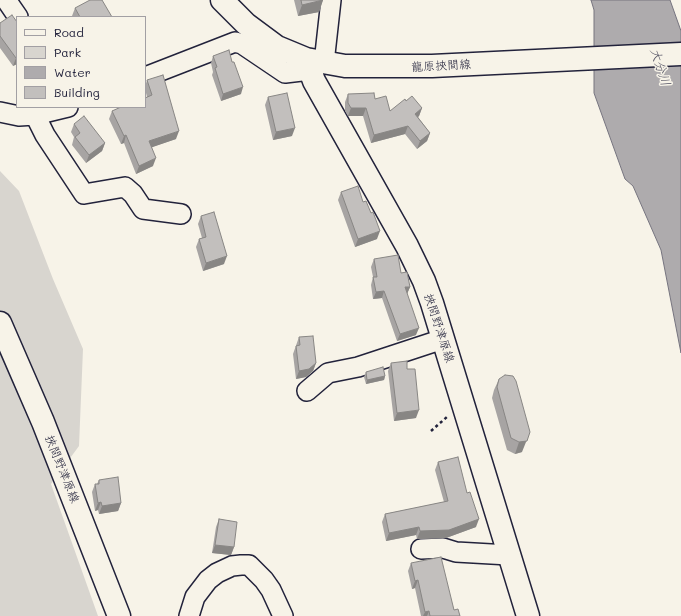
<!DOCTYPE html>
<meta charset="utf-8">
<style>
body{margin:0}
#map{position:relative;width:681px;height:616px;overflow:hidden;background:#f7f3e8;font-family:Mali,sans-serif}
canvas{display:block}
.legend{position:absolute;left:16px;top:16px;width:130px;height:92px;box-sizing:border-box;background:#f7f3e8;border:1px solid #a29fa3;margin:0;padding:5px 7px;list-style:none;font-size:12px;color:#22223b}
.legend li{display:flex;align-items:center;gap:8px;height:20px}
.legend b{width:20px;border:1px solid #a29fa3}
</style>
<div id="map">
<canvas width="681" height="616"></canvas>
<ul class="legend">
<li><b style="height:5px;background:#f7f3e8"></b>Road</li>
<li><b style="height:11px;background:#d8d5cf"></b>Park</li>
<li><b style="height:11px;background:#aeabad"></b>Water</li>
<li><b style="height:11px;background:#c2bfbd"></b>Building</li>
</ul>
</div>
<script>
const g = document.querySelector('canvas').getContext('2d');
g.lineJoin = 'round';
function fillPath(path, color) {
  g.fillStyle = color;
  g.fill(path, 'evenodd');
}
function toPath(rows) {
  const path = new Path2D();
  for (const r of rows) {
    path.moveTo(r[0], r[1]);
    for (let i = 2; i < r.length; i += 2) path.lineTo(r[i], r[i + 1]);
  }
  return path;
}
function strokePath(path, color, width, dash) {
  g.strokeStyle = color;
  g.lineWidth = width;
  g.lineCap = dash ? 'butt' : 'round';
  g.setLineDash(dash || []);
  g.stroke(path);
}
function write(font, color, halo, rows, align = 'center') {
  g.font = font + ' Mali,"Klee One",sans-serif';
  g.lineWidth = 3;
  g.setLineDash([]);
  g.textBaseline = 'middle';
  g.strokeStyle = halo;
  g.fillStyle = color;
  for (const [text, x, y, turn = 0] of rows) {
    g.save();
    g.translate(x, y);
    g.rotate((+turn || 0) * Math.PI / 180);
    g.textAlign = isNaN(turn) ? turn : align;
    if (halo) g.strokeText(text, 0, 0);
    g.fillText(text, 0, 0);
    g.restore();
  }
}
fillPath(toPath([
 [0,171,19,191,53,279,83,349,79,446,51,484,98,616,0,616]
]), '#d8d5cf');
const water = toPath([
 [591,0,670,0,681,31,681,353,661,250,633,186,625,179,594,93,594,10,591,0]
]);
fillPath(water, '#aeabad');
strokePath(water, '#76747f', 1);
const minor = toPath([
 [7,1,18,17],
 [324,63,331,0],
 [145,77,235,42,242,44,285,73,310,70],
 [0,112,19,116,35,115,68,107],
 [35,115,45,135,84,194,125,187,133,194,143,209,181,214],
 [307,391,328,373,358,367,443,339],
 [421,549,443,548,456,552,509,555],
 [189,616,195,597,208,580,217,573,232,566,241,565,249,565,264,580,271,590,283,616]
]);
const secondary = toPath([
 [222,0,246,24,277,47,306,59,345,66,432,66,681,54],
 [306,59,314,81,407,246,424,281,432,303,528,616],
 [0,323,43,422,119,616]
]);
strokePath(minor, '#22223b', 22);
strokePath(secondary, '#22223b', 25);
strokePath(toPath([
 [431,431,448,416]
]), '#22223b', 2.5, [3, 3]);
strokePath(minor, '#f7f3e8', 19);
strokePath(secondary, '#f7f3e8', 22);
fillPath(toPath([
 [294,0,323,0,319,12,298,16],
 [75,8,112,17,73,17,72,16],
 [17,22,17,64,13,66,0,48,0,23],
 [213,56,232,62,241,94,221,101,212,75,213,72,211,63],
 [147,80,176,139,152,147,153,166,136,174,124,143,121,144,109,119,112,111,147,97,145,89,145,87],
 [348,94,375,99,390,111,406,101,422,108,419,116,418,117,430,133,427,141,417,149,405,134,371,143,363,116,348,116,345,111,345,102],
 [268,97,292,136,273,140,265,105],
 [74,124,105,143,102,151,86,163,72,145,74,137,71,132],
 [341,192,377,239,355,247,338,200],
 [201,216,224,264,203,271,196,247,199,239,202,238,198,224],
 [374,259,401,273,410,287,407,294,416,335,397,341,382,298,373,299,371,285,373,277,371,267],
 [299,337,316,363,313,371,306,377,296,379,293,354],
 [391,363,416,418,394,421,388,371],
 [366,372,385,376,384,380,366,384,364,377],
 [499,379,522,452,515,454,507,450,492,398,494,390],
 [438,462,476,527,446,538,417,539,416,535,386,541,382,522,385,514,444,502,435,470],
 [99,480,121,503,118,511,99,514,98,510,95,511,92,492,95,484,97,484],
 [219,519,234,547,231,555,212,553,216,527],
 [411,563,454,610,460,616,421,616,415,588,412,589,408,571]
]), '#a7a4a3');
fillPath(toPath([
 [323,0,319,12,298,16,302,5],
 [16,58,17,58,17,64,13,66],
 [243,87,241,94,221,101,223,94],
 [351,108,366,108,363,116,348,116],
 [422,108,419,116,412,122,415,114],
 [408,126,405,134,371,143,374,135],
 [295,128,292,136,273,140,276,132],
 [179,131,176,139,147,149,149,141],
 [430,133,427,141,417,149,420,141],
 [126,135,124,143,121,144,124,136],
 [105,143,102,151,86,163,89,155],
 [156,158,153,166,136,174,139,166],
 [380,231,377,239,355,247,358,239],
 [227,256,224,264,203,271,206,263],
 [405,287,410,287,407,294],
 [384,291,382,298,373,299,376,292],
 [419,328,416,335,397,341,400,334],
 [316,363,313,371,306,377,296,379,299,371],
 [385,376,384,380,366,384,367,380],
 [419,410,416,418,394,421,397,413],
 [530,432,522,452,515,454,519,442],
 [101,502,98,510,95,511,98,503],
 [121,503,118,511,99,514,102,506],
 [479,519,476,527,446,538,417,539,420,531],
 [419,527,416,535,386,541,389,533],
 [215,545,234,547,231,555,212,553],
 [418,580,415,588,412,589,415,581],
 [429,611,427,616,423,616,425,612]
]), '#888684');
const building = toPath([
 [90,0,102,0,112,17,80,17,75,8,90,0],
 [301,0,323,0,302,5,301,0],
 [12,15,17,22,17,58,16,58,0,36,0,23,12,15],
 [229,50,232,62,234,62,243,87,223,94,215,68,217,67,213,56,229,50],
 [163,75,179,131,149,141,156,158,139,166,126,135,124,136,112,111,121,107,145,107,145,98,152,95,147,80,163,75],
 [287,93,295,128,276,132,268,97,287,93],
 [374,93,375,99,386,96,390,111,405,99,406,101,412,96,422,108,415,114,430,133,420,141,408,126,374,135,366,108,351,108,348,103,348,94,374,93],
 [84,116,105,143,89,155,75,137,80,133,74,124,84,116],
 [358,186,363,202,366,201,371,213,373,212,380,231,358,239,341,192,358,186],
 [214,212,227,256,206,263,199,239,206,237,201,216,214,212],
 [398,255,401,273,407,272,410,287,405,287,419,328,400,334,384,291,376,292,373,277,377,277,374,259,398,255],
 [313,336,316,363,309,369,299,371,296,346,300,345,299,337,313,336],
 [407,361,407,369,415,369,419,410,397,413,391,363,407,361],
 [383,367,385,376,367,380,366,372,383,367],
 [505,375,513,376,516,381,530,432,527,441,519,442,511,438,497,387,499,379,505,375],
 [458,457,467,493,470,492,479,519,449,530,420,531,419,527,389,533,385,514,448,501,438,462,458,457],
 [118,477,121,503,102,506,101,502,98,503,95,484,99,484,99,480,118,477],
 [219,519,237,522,234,547,215,545,219,519],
 [441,557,454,610,458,609,460,616,430,616,429,611,425,612,418,580,415,581,411,563,441,557]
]);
fillPath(building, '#c2bfbd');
strokePath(building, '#888684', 1);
write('12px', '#22223b', '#f7f3e8', [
 ["龍原挾間線",441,66,-3],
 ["挾間野津原線",439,328,72],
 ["挾間野津原線",62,469,68]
]);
write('italic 13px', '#535263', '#f7f3e8', [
 ["大分川",660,67,72]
]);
</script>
